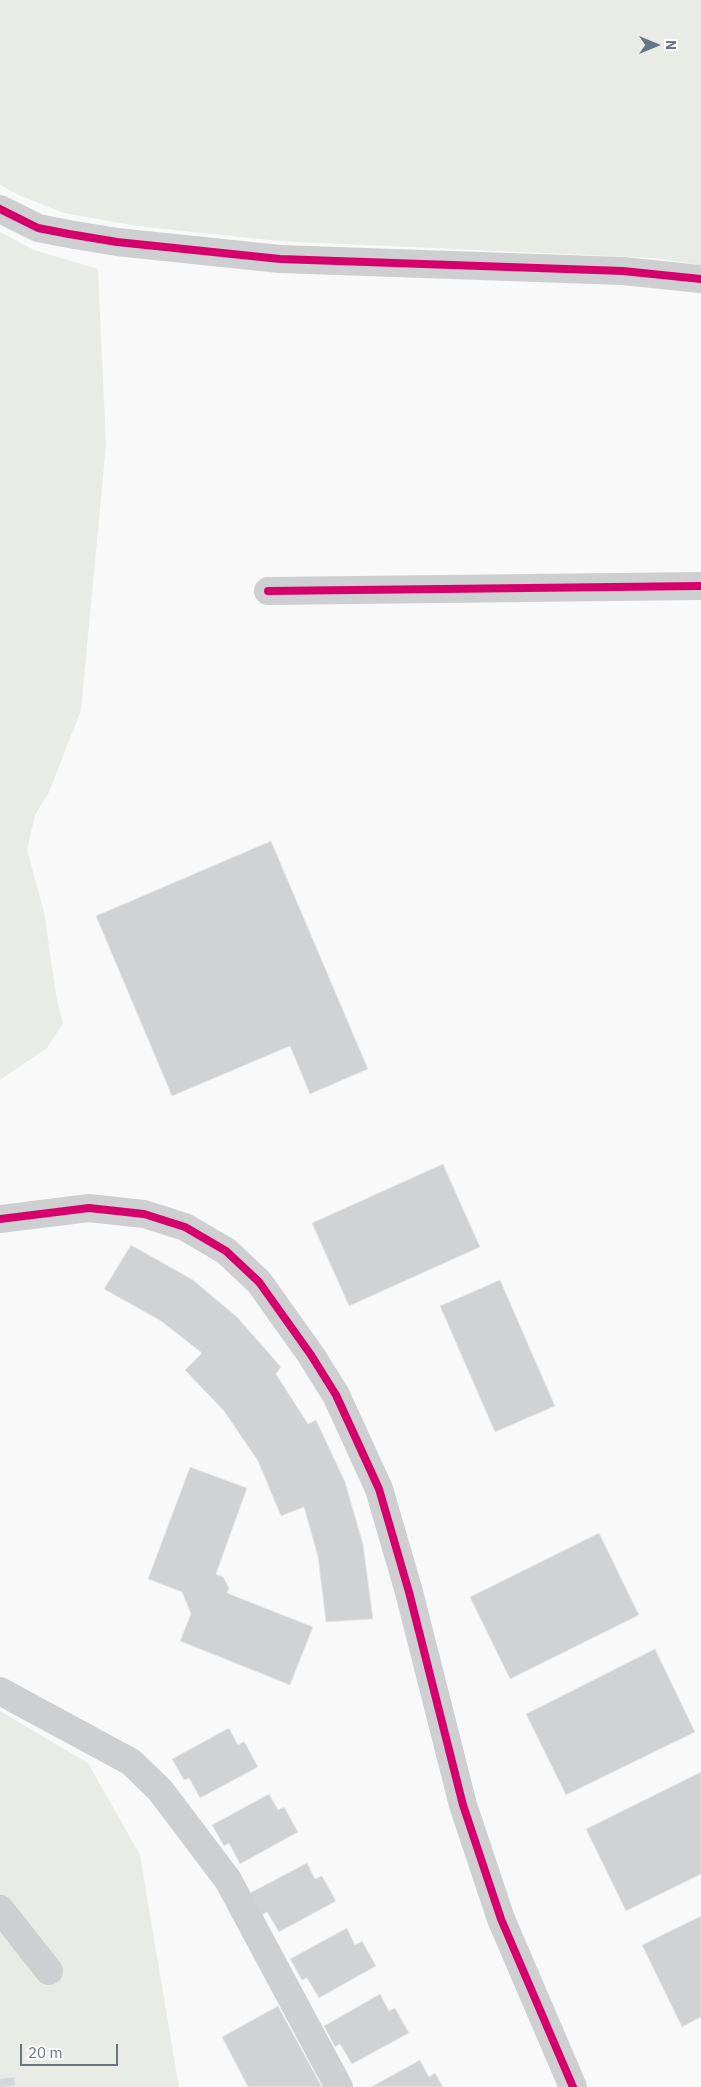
<!DOCTYPE html>
<style>
body{margin:0}
#map{position:relative;width:701px;height:2087px;overflow:hidden;background:#f9f9f9;font-family:"IBM Plex Sans",sans-serif}
canvas{display:block}
.north{position:absolute;left:631px;top:20px;width:50px;height:50px;-webkit-text-stroke:4px #fff;paint-order:stroke;rotate:90deg;font-size:14px;font-weight:700;line-height:20px;text-align:center;color:#657683}
.north::after{content:'';display:block;margin:auto;width:18px;height:22px;background:#657683;clip-path:polygon(50% 0,100% 100%,50% 72%,0 100%)}
.scale{position:absolute;left:20px;top:2044px;width:98px;height:22px;box-sizing:border-box;border:2px solid #657683;border-top:0;padding-left:6px;font-size:15px;line-height:18px;white-space:nowrap;color:#657683;-webkit-text-stroke:4px #fff;paint-order:stroke}
</style>
<div id="map">
<canvas width="701" height="2087"></canvas>
<div class="north">N</div>
<div class="scale">20 m</div>
</div>
<script>
const g = document.querySelector('canvas').getContext('2d');
g.lineJoin = 'round';
function fillPath(path, color) {
  g.fillStyle = color;
  g.fill(path, 'evenodd');
}
function toPath(rows) {
  const path = new Path2D();
  for (const r of rows) {
    path.moveTo(r[0], r[1]);
    for (let i = 2; i < r.length; i += 2) path.lineTo(r[i], r[i + 1]);
  }
  return path;
}
function strokePath(path, color, width, dash) {
  g.strokeStyle = color;
  g.lineWidth = width;
  g.lineCap = dash ? 'butt' : 'round';
  g.setLineDash(dash || []);
  g.stroke(path);
}
fillPath(toPath([
 [0,0,701,0,701,265,653,258,279,241,137,226,64,213,21,196,0,185],
 [0,232,34,250,98,269,106,445,81,710,49,792,35,815,27,850,44,912,57,1001,63,1023,47,1048,0,1080],
 [0,1711,88,1763,140,1855,179,2087,0,2087]
]), '#e8ebe6');
const building = toPath([
 [271,841,368,1069,310,1094,290,1046,172,1096,96,916,271,841],
 [443,1164,480,1247,349,1306,312,1223,443,1164],
 [131,1245,193,1280,237,1317,281,1367,276,1374,308,1424,316,1420,345,1482,363,1544,373,1619,326,1622,318,1557,304,1507,281,1516,258,1461,224,1411,185,1370,202,1353,161,1321,104,1289,131,1245],
 [500,1280,555,1406,495,1432,440,1306,500,1280],
 [190,1467,247,1488,216,1574,223,1577,229,1588,227,1593,313,1627,290,1685,180,1641,191,1614,182,1592,148,1579,190,1467],
 [599,1533,639,1615,510,1679,470,1597,599,1533],
 [655,1649,695,1732,566,1795,526,1714,655,1649],
 [229,1728,238,1745,244,1741,258,1767,200,1798,189,1778,184,1780,172,1759,229,1728],
 [701,1772,701,1874,626,1911,586,1829,701,1772],
 [269,1794,278,1810,284,1807,298,1832,240,1864,229,1843,224,1846,212,1825,269,1794],
 [307,1863,315,1879,322,1876,336,1901,279,1932,267,1912,262,1915,250,1893,307,1863],
 [701,1916,701,2017,682,2027,642,1945,701,1916],
 [347,1928,355,1945,362,1941,376,1966,319,1998,307,1978,302,1980,290,1959,347,1928],
 [380,1994,389,2011,395,2008,409,2033,352,2064,340,2044,335,2047,324,2026,380,1994],
 [278,2006,322,2087,248,2087,222,2037,278,2006],
 [420,2060,429,2077,435,2073,443,2087,371,2087,420,2060]
]);
fillPath(building, '#d0d2d3');
strokePath(building, '#e8e8e8', 1);
strokePath(toPath([
 [0,2079,1,2087]
]), '#d4d8dc', 28, [28, 14]);
strokePath(toPath([
 [0,209,38,228,69,234,117,242,280,259,623,271,701,279],
 [268,591,701,586],
 [0,1219,89,1208,144,1214,185,1227,226,1251,259,1282,311,1355,336,1395,379,1489,409,1592,463,1805,501,1919,573,2087],
 [0,1691,131,1762,160,1790,228,1880,339,2087],
 [0,1909,49,1971]
]), '#cecfd0', 28);
strokePath(toPath([
 [0,209,38,228,69,234,117,242,280,259,623,271,701,279],
 [268,591,701,586],
 [0,1219,89,1208,144,1214,185,1227,226,1251,259,1282,311,1355,336,1395,379,1489,409,1592,463,1805,501,1919,573,2087]
]), '#d6006c', 8);
</script>
